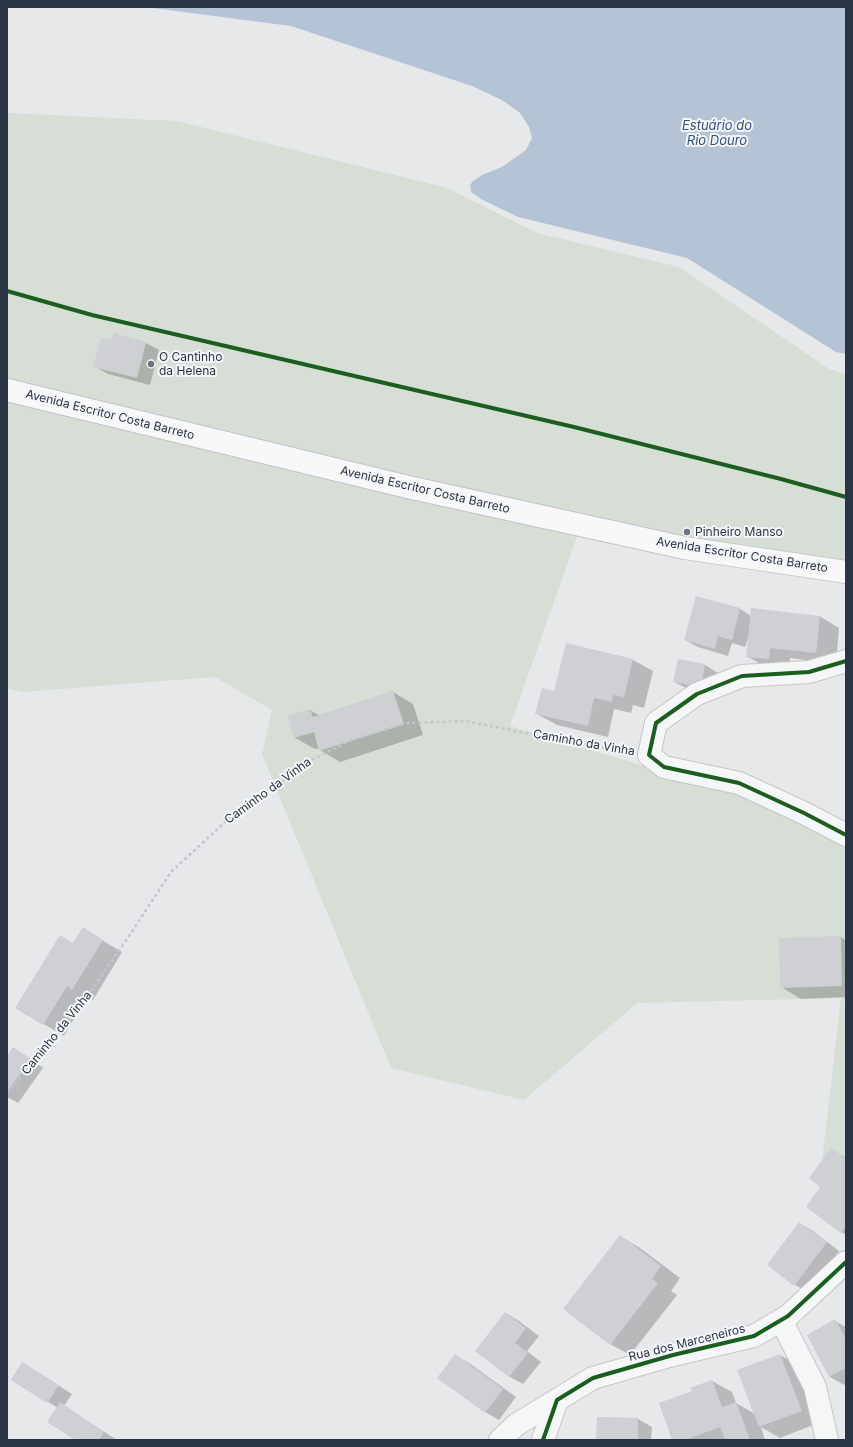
<!DOCTYPE html>
<meta charset="utf-8">
<style>
body{margin:0}
#map{position:relative;width:853px;height:1447px;overflow:hidden;background:#e6e8ea;font-family:Inter,sans-serif}
canvas{display:block}
.frame{position:absolute;inset:0;border:8px solid #2b3445;pointer-events:none}
</style>
<div id="map">
<canvas width="853" height="1447"></canvas>
<div class="frame"></div>
</div>
<script>
const g = document.querySelector('canvas').getContext('2d');
g.lineJoin = 'round';
function fillPath(path, color) {
  g.fillStyle = color;
  g.fill(path, 'evenodd');
}
function toPath(rows) {
  const path = new Path2D();
  for (const r of rows) {
    path.moveTo(r[0], r[1]);
    for (let i = 2; i < r.length; i += 2) path.lineTo(r[i], r[i + 1]);
  }
  return path;
}
function strokePath(path, color, width, dash) {
  g.strokeStyle = color;
  g.lineWidth = width;
  g.lineCap = dash ? 'butt' : 'round';
  g.setLineDash(dash || []);
  g.stroke(path);
}
function write(font, color, halo, rows, align = 'center') {
  g.font = font + ' Inter,sans-serif';
  g.lineWidth = 4;
  g.setLineDash([]);
  g.textBaseline = 'middle';
  g.strokeStyle = halo;
  g.fillStyle = color;
  for (const [text, x, y, turn = 0] of rows) {
    g.save();
    g.translate(x, y);
    g.rotate((+turn || 0) * Math.PI / 180);
    g.textAlign = isNaN(turn) ? turn : align;
    if (halo) g.strokeText(text, 0, 0);
    g.fillText(text, 0, 0);
    g.restore();
  }
}
fillPath(toPath([
 [7,113,177,121,447,188,537,233,679,267,829,369,846,374,846,570,578,534,510,726,830,821,846,829,846,1172,822,1162,841,998,637,1003,524,1100,391,1068,262,754,272,710,215,677,22,692,7,688]
]), '#d6ded6');
fillPath(toPath([
 [145,7,846,7,846,354,836,352,687,258,518,217,481,199,471,192,470,185,473,181,482,175,502,167,526,150,532,138,529,127,520,113,502,100,472,86,291,26]
]), '#b4c4d5');
fillPath(toPath([
 [114,334,146,343,159,350,150,385,108,374,94,366,112,342],
 [696,597,740,609,751,616,819,616,839,628,836,664,790,658,789,670,767,668,747,656,749,638,748,638,745,647,732,643,728,656,698,647,685,640],
 [566,645,633,660,653,671,644,708,633,705,631,713,614,709,608,737,557,725,537,714,555,692],
 [679,660,705,665,718,673,714,695,688,689,674,682],
 [393,692,413,704,423,735,340,762,320,750,320,748,315,749,295,738,310,710,320,716],
 [83,929,122,952,93,1000,87,997,64,1036,17,1008,73,944],
 [841,937,846,941,846,997,801,999,781,987],
 [27,1056,43,1068,18,1103,7,1097,7,1058],
 [831,1150,846,1158,846,1235,841,1232,822,1186],
 [799,1223,813,1231,839,1251,808,1292,795,1285],
 [620,1236,640,1248,680,1278,671,1291,677,1295,630,1355,610,1344],
 [506,1313,519,1321,539,1336,527,1351,541,1362,523,1384,510,1377,476,1351],
 [835,1321,846,1327,846,1383,844,1385,830,1377,808,1335],
 [455,1355,469,1363,516,1397,499,1420,485,1412],
 [780,1355,800,1366,821,1422,780,1438,761,1427,765,1440,673,1440,693,1391,712,1381,732,1392,736,1403,755,1414],
 [23,1363,72,1394,64,1406,117,1440,76,1440,58,1408,12,1379],
 [598,1418,638,1419,652,1427,651,1440,597,1440]
]), '#0003');
fillPath(toPath([
 [114,333,146,342,137,378,93,367,101,338,112,340],
 [696,596,740,608,732,640,718,636,715,649,684,640],
 [751,608,820,616,816,653,770,648,769,659,746,657],
 [566,643,633,659,624,697,613,695,612,702,594,698,588,726,535,714,542,688,554,691],
 [678,659,705,664,701,687,673,682],
 [393,691,404,724,319,751,314,732,294,738,288,716,310,709,313,717],
 [83,927,103,940,72,990,67,986,43,1025,15,1008,60,935,73,943],
 [841,936,842,986,780,988,779,938],
 [13,1047,31,1059,7,1092,7,1056],
 [831,1148,846,1159,846,1226,841,1233,806,1207,820,1187,809,1178],
 [799,1222,827,1242,794,1286,767,1265],
 [620,1235,661,1266,652,1279,658,1283,610,1345,563,1309],
 [505,1312,526,1328,515,1343,528,1353,509,1377,475,1351],
 [835,1319,846,1339,846,1368,829,1377,807,1335],
 [455,1354,503,1389,485,1413,437,1378],
 [780,1354,802,1411,759,1427,737,1370],
 [22,1362,59,1385,47,1403,11,1380],
 [712,1380,722,1407,736,1402,750,1440,725,1440,720,1427,685,1440,672,1440,659,1403,692,1391,690,1388],
 [60,1402,104,1432,99,1440,75,1440,47,1422],
 [597,1417,638,1418,638,1440,596,1440]
]), '#ced0d3');
const minor = toPath([
 [846,661,809,672,742,676,697,694,656,723,649,755,664,767,739,783,804,813,846,835],
 [781,1320,815,1387,827,1440],
 [500,1440,516,1425,557,1400],
 [543,1440,557,1400,593,1378,673,1355,754,1336,788,1316,846,1262]
]);
const major = toPath([
 [7,390,408,487,685,548,846,572]
]);
strokePath(minor, '#c4c6c8', 24);
strokePath(major, '#c2c5c8', 24);
strokePath(toPath([
 [7,1093,74,1015,127,939,171,872,236,812,311,760,354,739,407,723,465,721,586,745,627,751]
]), '#c5c6ca', 2.5, [3, 3]);
strokePath(minor, '#f5f6f7', 22);
strokePath(major, '#f8f8f8', 22);
strokePath(toPath([
 [7,291,92,315,574,427,781,479,846,497],
 [846,661,809,672,742,676,697,694,656,723,649,755,664,767,739,783,804,813,846,835],
 [543,1440,557,1400,593,1378,673,1355,754,1336,788,1316,846,1262]
]), '#1b5e20', 4);
for (const [x, y, r, color] of [
 [151,364,4,"#6c737f"],
 [687,532,4,"#6c737f"]
]) {
  const dot = new Path2D();
  dot.arc(x, y, r, 0, 2 * Math.PI);
  g.fillStyle = color;
  g.fill(dot);
  strokePath(dot, '#f4f6f9', 1.5);
}
write('12px', '#2b3445', '#f4f6f9', [
 ["O Cantinho",159,357],
 ["da Helena",159,371],
 ["Pinheiro Manso",695,532]
], 'left');
write('12px', '#2b3445', '#f4f6f9', [
 ["Avenida Escritor Costa Barreto",110,415,14],
 ["Avenida Escritor Costa Barreto",425,490,13],
 ["Avenida Escritor Costa Barreto",742,555,9],
 ["Caminho da Vinha",584,743,10],
 ["Caminho da Vinha",268,791,-36],
 ["Caminho da Vinha",57,1033,-51],
 ["Rua dos Marceneiros",687,1343,-14]
]);
write('italic 13px', '#34527a', '#f4f6f9', [
 ["Estuário do",717,126],
 ["Rio Douro",717,141]
]);
</script>
